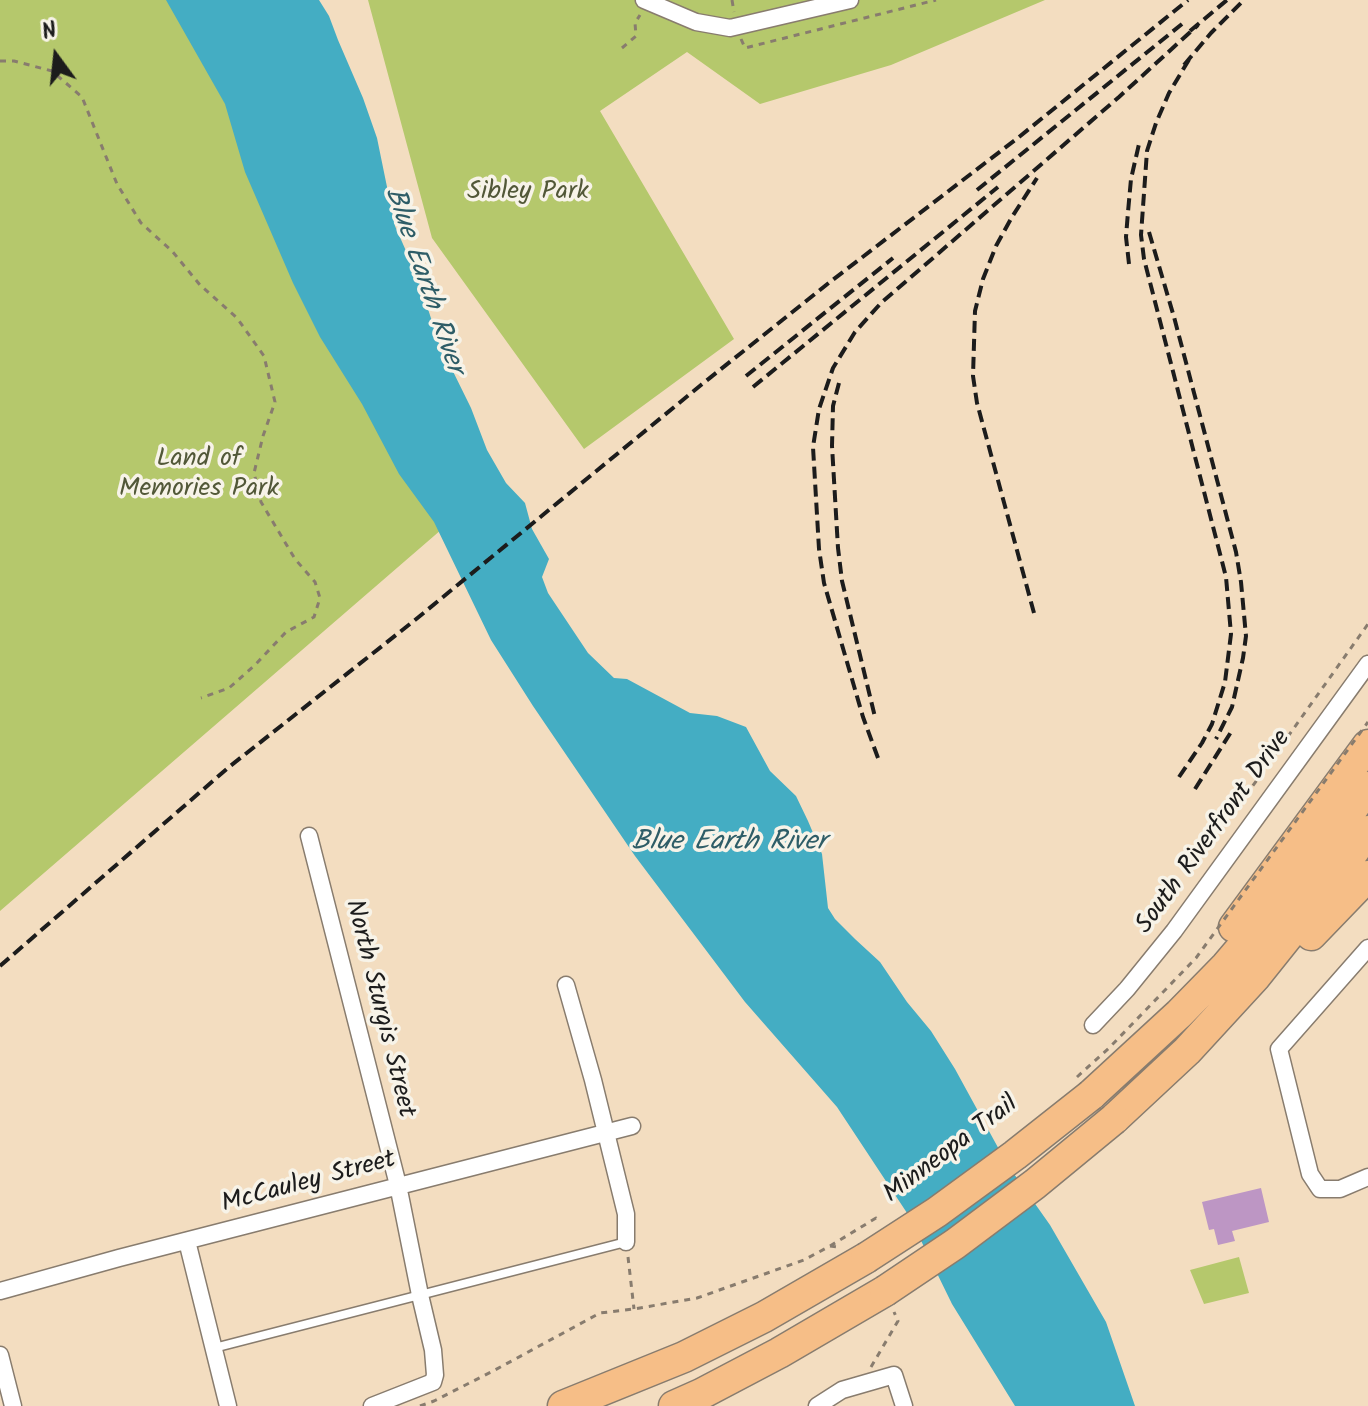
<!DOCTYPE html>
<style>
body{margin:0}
#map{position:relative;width:1368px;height:1406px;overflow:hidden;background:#f3ddc0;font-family:Kalam,sans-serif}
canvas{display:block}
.north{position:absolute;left:16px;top:16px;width:80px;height:80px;-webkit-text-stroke:6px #f7f3e8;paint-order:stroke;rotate:345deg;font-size:22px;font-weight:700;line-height:32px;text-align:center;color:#1c1c1c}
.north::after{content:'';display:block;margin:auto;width:28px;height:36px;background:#1c1c1c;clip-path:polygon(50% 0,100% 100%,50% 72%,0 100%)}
</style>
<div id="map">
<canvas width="1368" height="1406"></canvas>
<div class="north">N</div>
</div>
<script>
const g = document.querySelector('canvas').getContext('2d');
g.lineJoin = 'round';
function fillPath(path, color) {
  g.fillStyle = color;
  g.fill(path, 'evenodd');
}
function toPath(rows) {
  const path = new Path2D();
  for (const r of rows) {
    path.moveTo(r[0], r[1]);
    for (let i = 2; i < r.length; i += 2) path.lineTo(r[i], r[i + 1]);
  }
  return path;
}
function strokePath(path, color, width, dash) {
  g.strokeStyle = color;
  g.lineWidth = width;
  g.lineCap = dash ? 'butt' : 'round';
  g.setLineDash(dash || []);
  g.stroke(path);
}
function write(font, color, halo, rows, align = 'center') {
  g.font = font + ' Kalam,sans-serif';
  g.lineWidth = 7;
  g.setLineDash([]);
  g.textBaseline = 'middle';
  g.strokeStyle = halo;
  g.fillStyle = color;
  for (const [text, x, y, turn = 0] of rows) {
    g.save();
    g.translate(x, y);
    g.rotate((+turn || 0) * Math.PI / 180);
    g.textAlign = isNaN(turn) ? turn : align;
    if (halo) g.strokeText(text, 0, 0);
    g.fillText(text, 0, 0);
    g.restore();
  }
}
fillPath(toPath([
 [0,0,170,0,449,523,0,911],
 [368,0,1045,0,891,65,760,104,687,52,600,111,734,339,584,449,432,238],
 [1239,1257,1249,1293,1204,1304,1190,1270]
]), '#b5c86c');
fillPath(toPath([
 [166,0,319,0,329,16,338,40,363,98,377,138,395,226,418,278,439,343,471,408,487,450,506,483,525,503,532,529,549,559,542,577,548,593,588,653,614,678,627,679,690,713,717,716,746,727,770,771,796,796,808,821,822,854,828,908,835,919,855,939,880,962,907,1002,931,1031,955,1069,1007,1164,1050,1225,1106,1322,1135,1406,1015,1406,952,1304,909,1216,837,1107,745,1002,635,856,533,706,491,640,434,522,399,474,362,404,320,337,293,283,245,172,225,104]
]), '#44adc3');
fillPath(toPath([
 [1261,1188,1269,1222,1232,1231,1235,1241,1218,1245,1214,1229,1209,1230,1202,1202]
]), '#bd96c4');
const lane = toPath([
 [214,1348,626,1242]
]);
const street = toPath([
 [644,0,696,22,730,28,850,0],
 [309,836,398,1185,420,1295,433,1350,435,1375,433,1382,372,1406],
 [1368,948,1279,1049,1310,1174,1320,1189,1340,1189,1368,1177],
 [566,985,593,1080,626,1214,626,1242],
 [1093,1025,1127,989,1174,931,1368,664],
 [187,1241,228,1406],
 [0,1291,119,1258,632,1126],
 [0,1355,13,1406],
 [817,1406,842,1390,894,1375,904,1406]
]);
const highway = toPath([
 [1234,927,1368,745],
 [1311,935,1368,876],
 [1091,1095,1179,1014,1226,966,1283,899,1333,836,1368,787],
 [1114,1119,1187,1051,1256,976,1336,876,1368,831],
 [563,1406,684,1357,764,1317,866,1258],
 [674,1406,701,1394,779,1353,885,1291]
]);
strokePath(lane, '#887c6e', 11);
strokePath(street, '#887c6e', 19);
strokePath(highway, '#887c6e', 33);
strokePath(toPath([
 [732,0,734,12],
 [741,39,745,48,936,0],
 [622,48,636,36,635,23,640,15],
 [0,61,14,61,52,71,82,97,117,184,141,223,172,251,200,285,237,318,264,356,275,402,263,436,254,473,261,502,295,559,315,582,320,598,314,617,286,632,255,665,229,688,201,698],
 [1232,815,1368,624],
 [830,1246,876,1218,879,1223],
 [628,1257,634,1309],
 [871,1367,898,1321,894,1312],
 [420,1406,434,1401,495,1370,600,1313,634,1309,697,1298,804,1260,830,1246,838,1247]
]), '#887c6e', 3, [6, 6]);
strokePath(lane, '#fff', 8);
strokePath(street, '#fff', 16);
strokePath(highway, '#f6be87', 30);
strokePath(toPath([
 [1190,31,1227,0],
 [1184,65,1211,33,1244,0],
 [977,190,1182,24],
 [1149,232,1174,317,1236,552,1241,582,1246,636,1243,658,1232,707,1216,739],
 [1129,264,1126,237,1128,212,1131,179,1139,144],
 [746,376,893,258],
 [839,383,833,406,832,446,838,548,842,581,875,717],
 [753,387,998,187],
 [1034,613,977,403,973,376,975,311,983,279,996,246,1012,217,1037,178],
 [878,758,863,717,824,583,819,549,813,447,819,409,833,368,855,332,881,303,1119,97,1198,25],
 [1179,777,1202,743,1212,724,1225,682,1231,634,1226,577,1144,259,1141,235,1147,151,1156,123,1169,93,1190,58],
 [1195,789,1231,732],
 [0,966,229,767,415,620,701,385,830,282,1019,137,1188,0]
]), '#1c1c1c', 4, [12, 6]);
const highwayBridge = toPath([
 [866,1258,937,1212,1015,1155,1091,1095],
 [885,1291,955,1244,1035,1184,1114,1119]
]);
strokePath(highwayBridge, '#887c6e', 33, []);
strokePath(toPath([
 [1077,1077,1109,1048,1196,958,1368,722]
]), '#887c6e', 3, [6, 6]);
strokePath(highwayBridge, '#f6be87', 30);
write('26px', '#525838', '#f7f3e8', [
 ["Sibley Park",528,194],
 ["Land of",199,461],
 ["Memories Park",199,491]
]);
write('26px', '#1c1c1c', '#f7f3e8', [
 ["South Riverfront Drive",1215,833,-54],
 ["North Sturgis Street",378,1009,76],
 ["Minneopa Trail",952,1151,-37],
 ["McCauley Street",309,1184,-15]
]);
write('italic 28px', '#2e5d67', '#f7f3e8', [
 ["Blue Earth River",422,281,71],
 ["Blue Earth River",729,844]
]);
</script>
